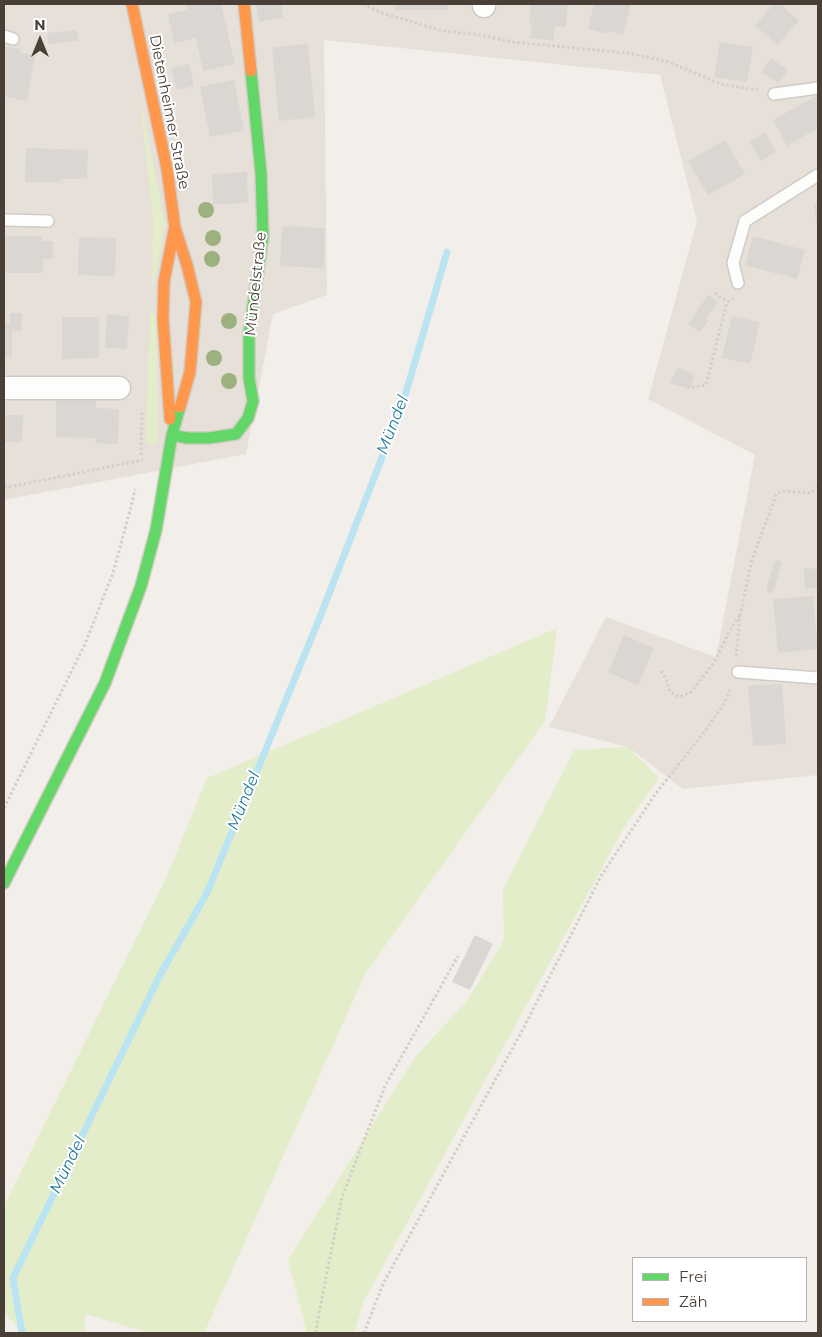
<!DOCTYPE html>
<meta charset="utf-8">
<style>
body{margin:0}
#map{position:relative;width:822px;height:1337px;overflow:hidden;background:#f2efeb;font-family:Montserrat,sans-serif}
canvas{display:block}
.frame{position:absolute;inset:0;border:5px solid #493f36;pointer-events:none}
.legend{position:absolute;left:632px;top:1257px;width:175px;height:65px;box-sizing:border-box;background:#fff;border:1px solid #b6b2af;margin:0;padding:6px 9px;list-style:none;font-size:15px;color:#493f36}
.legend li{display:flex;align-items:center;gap:10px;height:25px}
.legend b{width:25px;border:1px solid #b6b2af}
.north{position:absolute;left:15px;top:15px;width:50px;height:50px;-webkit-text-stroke:4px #fff;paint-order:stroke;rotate:0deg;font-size:14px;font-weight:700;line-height:20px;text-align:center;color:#493f36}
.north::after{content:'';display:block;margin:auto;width:18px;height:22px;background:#493f36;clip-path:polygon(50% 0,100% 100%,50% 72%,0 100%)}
</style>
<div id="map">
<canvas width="822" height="1337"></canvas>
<div class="frame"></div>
<ul class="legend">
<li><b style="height:6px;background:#63d668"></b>Frei</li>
<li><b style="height:6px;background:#ff974d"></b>Zäh</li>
</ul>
<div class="north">N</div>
</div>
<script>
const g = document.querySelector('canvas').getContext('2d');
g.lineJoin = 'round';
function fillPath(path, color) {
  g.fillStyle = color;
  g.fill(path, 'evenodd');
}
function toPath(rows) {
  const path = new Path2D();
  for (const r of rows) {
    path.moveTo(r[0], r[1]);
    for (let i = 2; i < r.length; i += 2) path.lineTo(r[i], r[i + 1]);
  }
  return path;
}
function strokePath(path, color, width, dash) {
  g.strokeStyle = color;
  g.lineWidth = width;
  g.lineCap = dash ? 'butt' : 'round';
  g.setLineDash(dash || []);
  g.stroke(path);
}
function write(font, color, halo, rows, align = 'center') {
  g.font = font + ' Montserrat,sans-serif';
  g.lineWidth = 4;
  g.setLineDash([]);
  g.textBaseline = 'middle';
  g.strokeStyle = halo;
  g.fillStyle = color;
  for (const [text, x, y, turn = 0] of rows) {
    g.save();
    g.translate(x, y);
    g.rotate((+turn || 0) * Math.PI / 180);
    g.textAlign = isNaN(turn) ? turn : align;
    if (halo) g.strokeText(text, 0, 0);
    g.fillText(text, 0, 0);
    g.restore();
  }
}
fillPath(toPath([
 [4,4,818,4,818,775,683,789,628,747,549,727,606,617,716,657,755,455,648,399,697,221,660,75,324,40,327,295,273,314,246,454,4,500]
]), '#e6e0d8');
fillPath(toPath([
 [139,92,165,225,152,295,153,217],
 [150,311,156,316,158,443,146,444],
 [557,628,545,721,365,974,204,1333,150,1333,85,1314,85,1333,22,1333,4,1311,4,1206,168,874,207,778],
 [628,747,659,778,625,826,364,1301,354,1333,307,1333,288,1260,415,1057,467,1001,504,940,503,890,574,750]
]), '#e4edca');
strokePath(toPath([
 [22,1333,13,1278,160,975,207,893,320,617,402,406,447,252]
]), '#bae4f1', 7);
fillPath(toPath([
 [186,4,221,4,235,64,203,71,196,38,174,43,168,14,187,10],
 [256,4,281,4,283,18,259,22],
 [395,4,447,4,447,10,395,10],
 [531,4,568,4,566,27,555,26,553,41,530,38,532,23,529,23],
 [594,4,631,4,623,35,608,31,607,34,588,29],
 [774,4,780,4,799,21,777,45,755,25],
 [77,30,79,41,48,44,47,33],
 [720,42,753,47,747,82,714,77],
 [308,44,315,117,279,121,272,47],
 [4,46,21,49,20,53,35,55,27,101,4,96],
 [771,58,788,70,779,83,761,72],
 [189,64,194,86,177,90,171,68],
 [234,80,244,131,210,137,200,87],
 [816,96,818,100,818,128,787,146,773,120],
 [765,132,776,152,761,161,750,142],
 [725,140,745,174,708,195,688,161],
 [26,148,88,150,87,179,61,179,61,182,25,182],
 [247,172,248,203,213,204,212,174],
 [814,205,818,205,818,224,817,224],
 [282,226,325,228,324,268,280,266],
 [4,236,42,236,42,241,53,241,53,259,43,259,43,273,4,273],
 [753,236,805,250,797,279,745,265],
 [79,237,116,238,115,276,78,275],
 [708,295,718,302,706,319,709,320,700,332,688,324],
 [10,313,22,313,21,331,12,331,12,357,4,357,4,323,10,323],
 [107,314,129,316,127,349,105,348],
 [732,316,760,322,750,364,722,358],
 [62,317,99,317,99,358,62,359],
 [677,368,695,374,690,389,670,383],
 [56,395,96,396,96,408,119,409,118,444,95,443,95,438,56,437],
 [4,415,23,415,22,442,4,442],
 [775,560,782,562,773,593,766,591],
 [818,568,818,588,805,589,804,569],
 [813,596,818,649,778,653,773,599],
 [624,635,654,648,638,685,608,672],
 [782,684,786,744,753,746,748,686],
 [475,935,493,944,470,990,452,982]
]), '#dad6d2');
const lane = toPath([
 [4,36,13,39],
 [774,94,818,88],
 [4,220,48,221],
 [738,283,733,263,745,221,818,175],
 [738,672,818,678]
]);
const street = toPath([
 [484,6,484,4],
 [4,388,119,388]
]);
const fast = toPath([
 [172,435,187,438,209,438,236,434,248,418,253,401,249,378,249,334,263,236,261,173,251,71],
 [4,883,105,683,141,586,156,530,172,435,180,407]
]);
const slow = toPath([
 [132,4,167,169,175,228,187,265,196,302,190,372,180,407],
 [244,4,251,71],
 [170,419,163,319,164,282,174,230]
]);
strokePath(lane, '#cfcbc7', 14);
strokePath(street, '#cfcbc7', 25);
strokePath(fast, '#d3ccc3', 14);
strokePath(slow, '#d3ccc3', 14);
strokePath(toPath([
 [363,4,382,13,444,31,480,35,512,42,628,53,666,61,721,84,758,90],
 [715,293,727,302],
 [692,387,706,385,727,302,733,299],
 [141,455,142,412],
 [4,488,143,460],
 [736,656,740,616,752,559,777,493,784,491,811,493,818,487],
 [661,671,666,679,670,692,679,697,691,692,714,663,730,630,739,616],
 [4,808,85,644,113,573,131,507,135,489],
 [316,1333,317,1323,342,1197,385,1086,458,956],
 [364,1333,383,1284,522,1031,601,876,654,796,708,727,725,702,731,688]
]), '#d2cfca', 3, [2.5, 2.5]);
strokePath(lane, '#fdfdfc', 11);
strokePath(street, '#fdfdfc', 22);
strokePath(fast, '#63d668', 11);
strokePath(slow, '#ff974d', 11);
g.fillStyle = '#9cb17e';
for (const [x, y] of [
 [206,210],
 [213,238],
 [212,259],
 [229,321],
 [214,358],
 [229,381]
]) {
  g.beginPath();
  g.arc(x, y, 8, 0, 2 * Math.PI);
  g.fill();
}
write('15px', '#493f36', '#fff', [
 ["Dietenheimer Straße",169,112,79],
 ["Mündelstraße",256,284,-84]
]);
write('italic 16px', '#237a9a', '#fff', [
 ["Mündel",393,425,-69],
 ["Mündel",244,801,-68],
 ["Mündel",68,1165,-64]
]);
</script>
